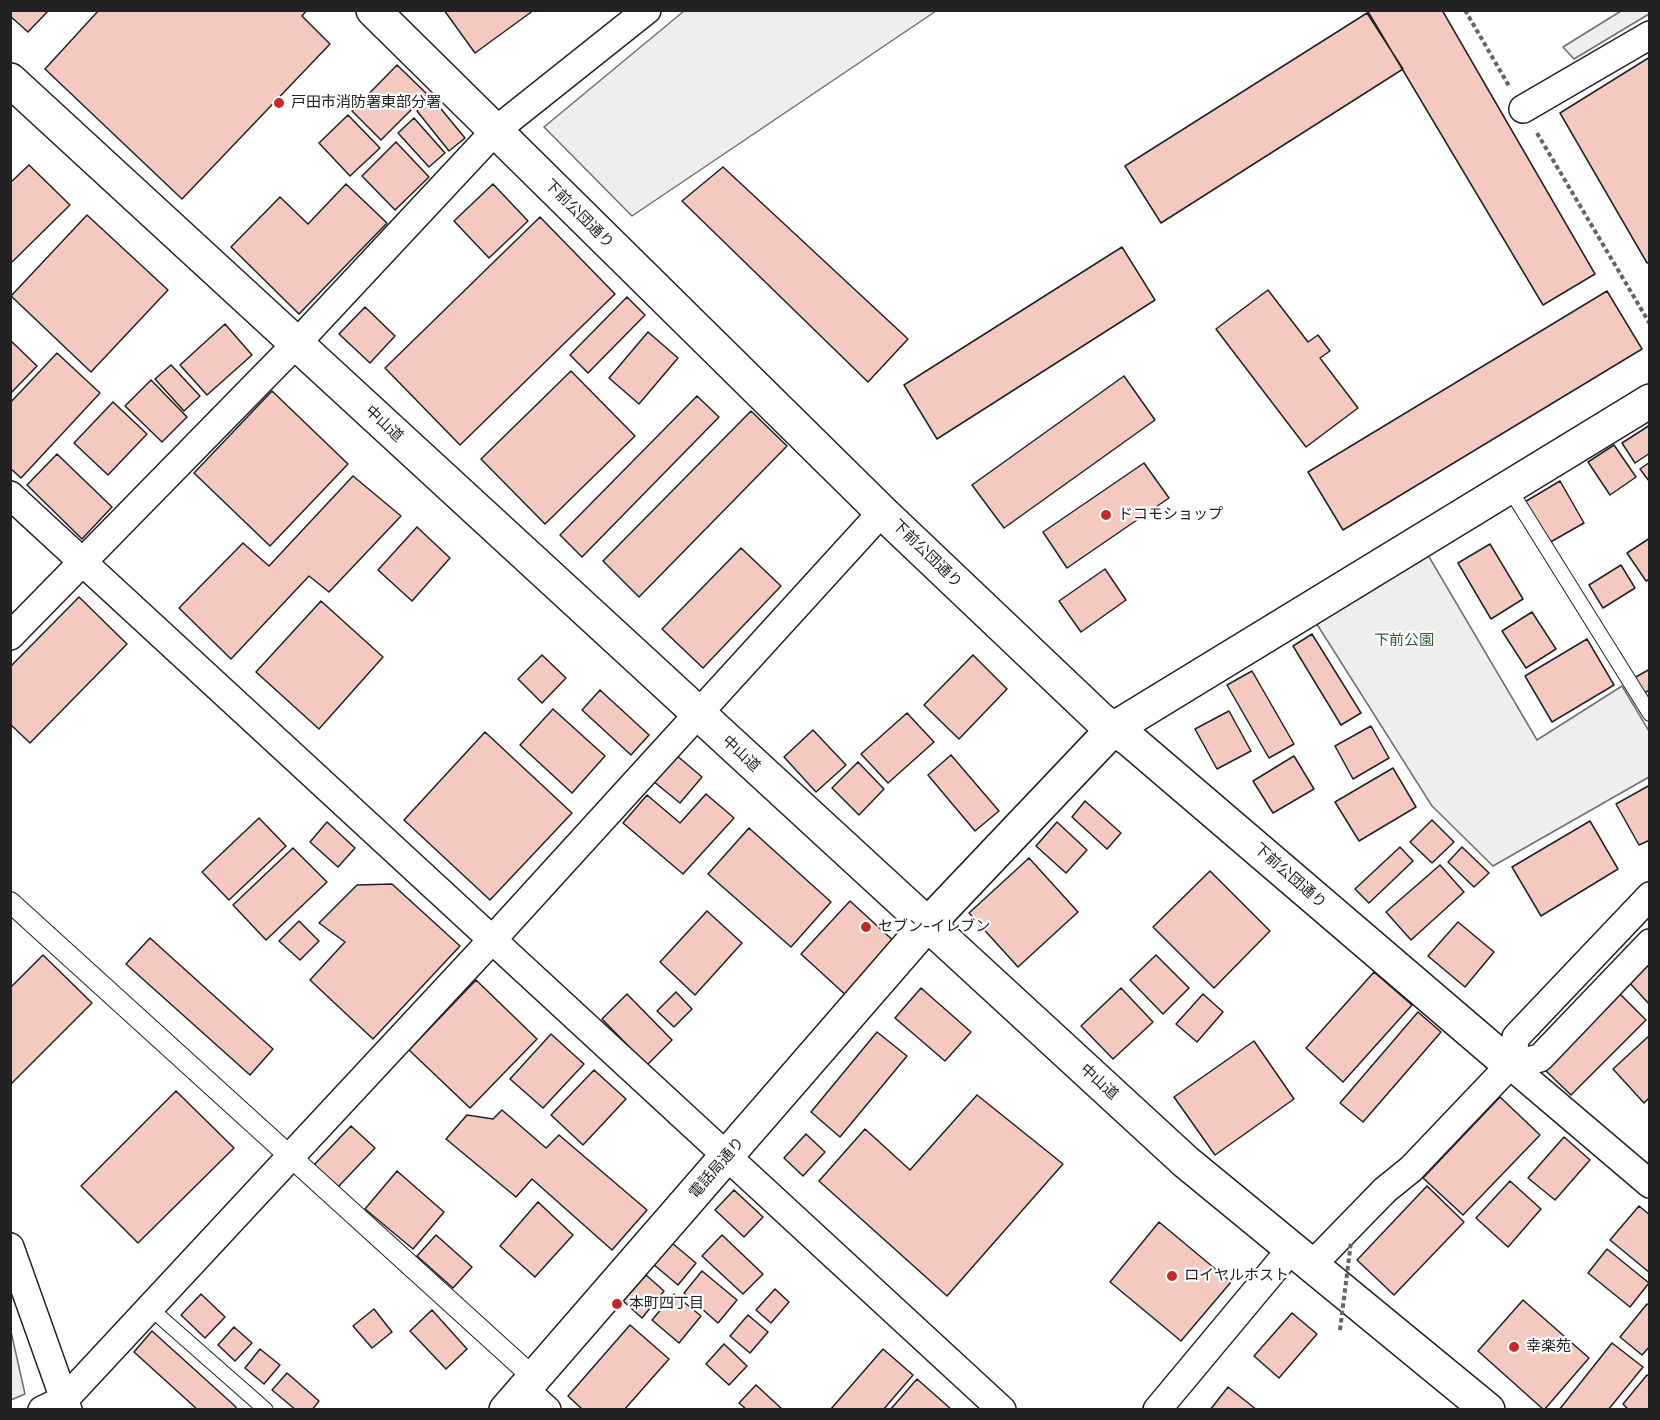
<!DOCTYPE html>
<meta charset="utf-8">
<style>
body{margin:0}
#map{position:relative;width:1660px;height:1420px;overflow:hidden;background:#fff;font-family:Rubik,sans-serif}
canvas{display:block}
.frame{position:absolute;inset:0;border:12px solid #222;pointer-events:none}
</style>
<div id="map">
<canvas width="1660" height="1420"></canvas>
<div class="frame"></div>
</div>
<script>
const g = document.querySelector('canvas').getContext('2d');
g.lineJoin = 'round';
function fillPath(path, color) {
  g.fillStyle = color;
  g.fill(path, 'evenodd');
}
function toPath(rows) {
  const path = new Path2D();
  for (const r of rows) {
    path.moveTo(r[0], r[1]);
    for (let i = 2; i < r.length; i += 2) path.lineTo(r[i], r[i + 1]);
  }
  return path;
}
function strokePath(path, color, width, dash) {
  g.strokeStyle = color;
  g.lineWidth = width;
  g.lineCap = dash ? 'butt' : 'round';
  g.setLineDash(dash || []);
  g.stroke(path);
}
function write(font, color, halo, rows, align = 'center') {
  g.font = font + ' Rubik,"Noto Sans JP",sans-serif';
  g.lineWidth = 4.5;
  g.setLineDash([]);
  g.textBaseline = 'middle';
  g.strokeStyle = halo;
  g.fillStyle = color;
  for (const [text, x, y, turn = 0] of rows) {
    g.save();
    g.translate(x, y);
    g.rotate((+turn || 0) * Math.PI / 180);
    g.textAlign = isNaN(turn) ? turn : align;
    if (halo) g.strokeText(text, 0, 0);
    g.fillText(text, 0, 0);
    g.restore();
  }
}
const green = toPath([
 [684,11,684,10,936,11,632,216,544,127,684,11],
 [1649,11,1649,14,1574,59,1563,47,1621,11,1649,11],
 [1425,550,1537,740,1622,686,1649,731,1649,777,1493,866,1432,806,1313,618,1425,550],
 [10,1327,25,1394,11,1400,10,1400,10,1327]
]);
fillPath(green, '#eee');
strokePath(green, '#6f6f6f', 1.5);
const building = toPath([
 [10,10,49,10,28,32,10,16,10,10],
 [99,10,307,10,302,16,330,44,182,199,45,69,99,10],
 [444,10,534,10,475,53,444,10],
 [1367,10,1442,10,1595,274,1543,305,1367,10],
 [1367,13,1403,69,1161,223,1125,166,1367,13],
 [1650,57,1650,262,1647,263,1560,113,1650,57],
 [397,65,427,94,381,140,352,111,397,65],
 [432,98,465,138,449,151,417,111,432,98],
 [348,115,380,148,350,176,319,143,348,115],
 [414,118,445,153,429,167,398,133,414,118],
 [396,142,429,177,395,210,362,176,396,142],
 [29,165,70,205,10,264,10,183,29,165],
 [723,167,908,339,868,382,682,201,723,167],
 [346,184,387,223,299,314,231,247,280,197,308,224,346,184],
 [493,184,528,221,489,258,454,221,493,184],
 [87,215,168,290,91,372,11,296,87,215],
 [540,217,615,294,460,445,385,368,540,217],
 [1122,247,1155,300,937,439,904,385,1122,247],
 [1268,290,1308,342,1318,335,1330,351,1320,358,1358,408,1306,447,1216,329,1268,290],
 [1607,291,1642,349,1343,530,1308,472,1607,291],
 [627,297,645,315,588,373,570,355,627,297],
 [365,307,395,336,370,363,339,334,365,307],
 [225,324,252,355,207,395,180,365,225,324],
 [648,332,678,358,639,404,609,378,648,332],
 [10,340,37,366,10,394,10,340],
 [57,353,100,393,21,478,10,468,10,403,57,353],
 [171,365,200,396,184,411,155,379,171,365],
 [571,371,635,436,545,524,481,459,571,371],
 [1124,376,1155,420,1004,528,972,485,1124,376],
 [151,380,187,417,162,442,125,406,151,380],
 [272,391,348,464,270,546,194,473,272,391],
 [697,396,719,417,582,557,560,535,697,396],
 [113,402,147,434,108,475,74,443,113,402],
 [751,411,787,446,639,597,603,561,751,411],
 [1650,425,1650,453,1635,463,1622,443,1650,425],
 [1614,445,1636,477,1610,495,1588,462,1614,445],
 [57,454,112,507,82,539,27,485,57,454],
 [1650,462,1650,481,1649,481,1640,469,1650,462],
 [1144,463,1169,498,1067,568,1043,532,1144,463],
 [353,476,401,516,329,592,309,576,231,659,179,608,243,543,269,566,353,476],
 [1560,481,1584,523,1547,544,1523,503,1560,481],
 [417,527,450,558,412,601,378,570,417,527],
 [1650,538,1650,579,1646,581,1627,553,1650,538],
 [1490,544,1523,599,1491,619,1458,563,1490,544],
 [741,548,781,586,703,668,662,629,741,548],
 [1621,565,1635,588,1603,608,1589,585,1621,565],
 [1105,569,1126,600,1081,632,1059,601,1105,569],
 [79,597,127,644,30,743,10,724,10,667,79,597],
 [321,601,383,657,319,729,256,672,321,601],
 [1532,612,1556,649,1526,668,1502,631,1532,612],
 [1312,634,1361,713,1341,725,1293,646,1312,634],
 [1587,639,1614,685,1552,722,1525,676,1587,639],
 [542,655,566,678,542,703,518,679,542,655],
 [973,655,1007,689,959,739,924,705,973,655],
 [1650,669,1650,690,1644,693,1634,678,1650,669],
 [1252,671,1294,744,1269,758,1227,685,1252,671],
 [600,690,649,735,631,755,582,710,600,690],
 [553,709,605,756,572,793,520,745,553,709],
 [1229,711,1251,751,1217,769,1195,729,1229,711],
 [907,713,934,742,888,783,861,754,907,713],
 [1371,726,1389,758,1353,779,1335,746,1371,726],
 [813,730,846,765,816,792,784,757,813,730],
 [485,732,572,813,490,900,404,820,485,732],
 [675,754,702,777,680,803,653,781,675,754],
 [951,755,999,811,975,831,928,775,951,755],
 [1294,756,1314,789,1273,813,1253,781,1294,756],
 [858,762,884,789,859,815,832,788,858,762],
 [1393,768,1416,807,1359,841,1335,802,1393,768],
 [1650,785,1650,840,1639,845,1616,804,1650,785],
 [706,794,734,818,683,874,623,823,647,795,680,823,706,794],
 [1085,801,1121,833,1107,849,1072,817,1085,801],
 [259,818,286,846,229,900,202,872,259,818],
 [1432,820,1454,842,1432,863,1410,842,1432,820],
 [1590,821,1618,869,1541,916,1512,867,1590,821],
 [327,822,355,848,338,867,310,842,327,822],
 [1057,822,1087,850,1066,873,1036,846,1057,822],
 [749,828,831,902,791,947,708,874,749,828],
 [1400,847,1413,861,1369,903,1355,889,1400,847],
 [1462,847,1489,873,1474,887,1448,862,1462,847],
 [293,848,327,882,266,940,233,905,293,848],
 [1029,858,1078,912,1018,967,969,913,1029,858],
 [1440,865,1464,892,1411,940,1386,912,1440,865],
 [1210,871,1270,931,1214,988,1153,927,1210,871],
 [392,884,460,946,373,1039,310,980,345,942,319,923,357,885,392,884],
 [850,901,897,944,849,998,801,954,850,901],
 [707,911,742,943,695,995,660,962,707,911],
 [299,921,319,941,300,960,279,941,299,921],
 [1458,922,1494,952,1465,987,1428,956,1458,922],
 [150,938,273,1049,250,1075,126,964,150,938],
 [43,955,92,1003,10,1085,10,988,43,955],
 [1156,955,1189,988,1163,1014,1130,980,1156,955],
 [1650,960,1650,1005,1627,980,1650,960],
 [1374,972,1412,1005,1343,1082,1306,1048,1374,972],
 [476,980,537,1039,470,1108,409,1050,476,980],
 [921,988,971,1032,945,1061,895,1018,921,988],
 [1121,988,1153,1022,1113,1059,1081,1026,1121,988],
 [676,992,692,1009,674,1027,657,1011,676,992],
 [627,994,672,1040,647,1065,602,1019,627,994],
 [1203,994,1223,1012,1197,1042,1176,1024,1203,994],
 [1620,994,1646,1020,1571,1095,1545,1070,1620,994],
 [1418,1012,1441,1032,1363,1122,1340,1103,1418,1012],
 [877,1032,907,1056,840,1137,811,1112,877,1032],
 [551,1034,584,1064,543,1108,510,1079,551,1034],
 [1650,1035,1650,1097,1644,1103,1613,1069,1650,1035],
 [1254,1041,1294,1099,1215,1155,1174,1097,1254,1041],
 [594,1070,626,1099,583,1145,551,1115,594,1070],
 [176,1091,234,1148,138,1243,81,1186,176,1091],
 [977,1095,1063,1164,947,1296,819,1181,865,1129,910,1170,977,1095],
 [1500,1097,1540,1135,1463,1215,1423,1178,1500,1097],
 [502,1110,546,1148,559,1135,647,1210,612,1250,532,1179,516,1197,446,1139,467,1115,493,1119,502,1110],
 [351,1126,375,1148,338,1187,314,1165,351,1126],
 [806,1134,825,1152,803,1176,784,1158,806,1134],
 [1564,1137,1590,1160,1555,1200,1528,1178,1564,1137],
 [397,1171,444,1212,413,1249,365,1209,397,1171],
 [1510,1181,1541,1209,1508,1247,1476,1218,1510,1181],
 [1427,1186,1464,1222,1394,1295,1357,1260,1427,1186],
 [734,1190,763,1217,744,1237,715,1210,734,1190],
 [538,1202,573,1235,535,1277,500,1246,538,1202],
 [1639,1206,1650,1215,1650,1273,1610,1240,1639,1206],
 [1159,1222,1231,1282,1181,1341,1110,1282,1159,1222],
 [436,1235,472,1267,453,1288,417,1256,436,1235],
 [722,1235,763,1274,743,1294,702,1256,722,1235],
 [672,1243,696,1263,678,1285,653,1264,672,1243],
 [1607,1249,1649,1283,1630,1307,1588,1273,1607,1249],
 [702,1271,737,1300,718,1323,684,1293,702,1271],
 [646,1275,664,1291,642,1318,623,1301,646,1275],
 [775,1289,789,1302,771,1323,756,1310,775,1289],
 [201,1294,225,1317,205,1338,181,1315,201,1294],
 [674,1294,701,1316,679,1343,652,1320,674,1294],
 [1523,1300,1589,1358,1544,1410,1478,1351,1523,1300],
 [1647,1304,1650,1306,1650,1346,1642,1355,1620,1337,1647,1304],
 [374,1309,392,1332,372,1348,353,1326,374,1309],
 [432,1310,467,1349,446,1369,410,1331,432,1310],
 [1292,1313,1317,1334,1279,1378,1254,1356,1292,1313],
 [748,1315,768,1332,750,1353,730,1336,748,1315],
 [630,1325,669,1359,624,1410,583,1410,568,1396,630,1325],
 [234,1327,252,1343,235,1361,218,1345,234,1327],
 [152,1331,236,1407,235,1410,198,1410,134,1352,152,1331],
 [1612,1343,1643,1367,1608,1410,1559,1410,1612,1343],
 [724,1344,747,1366,729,1385,706,1364,724,1344],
 [260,1349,280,1365,264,1384,245,1368,260,1349],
 [883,1349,913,1375,883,1410,830,1410,883,1349],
 [287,1373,319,1401,312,1410,296,1410,272,1390,287,1373],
 [1647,1375,1650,1377,1650,1410,1629,1410,1623,1404,1647,1375],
 [917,1379,952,1410,890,1410,917,1379],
 [756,1385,783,1410,747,1410,739,1403,756,1385],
 [1228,1387,1257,1410,1210,1410,1228,1387]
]);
fillPath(building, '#f3c9c0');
strokePath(building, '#222', 1.5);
const service = toPath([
 [1509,488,1650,714],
 [150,1308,266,1410]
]);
const pedestrian = toPath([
 [10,902,532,1376]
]);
const minor = toPath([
 [1523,109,1650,35],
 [10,495,1002,1410],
 [10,636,297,343,495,131,647,10],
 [1510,1065,1516,1037,1650,896],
 [1510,1065,1540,1058,1650,943],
 [1510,1065,1650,1184],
 [10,1247,68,1410],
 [1312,1265,1385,1190,1411,1169,1510,1065],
 [524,1389,547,1410],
 [42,1410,65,1399,492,940,882,512],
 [1157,1410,1292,1248]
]);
const tertiary = toPath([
 [373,10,882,512,1101,720,1129,739,1510,1065],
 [506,1410,927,925,1113,729,1650,401]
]);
const trunk = toPath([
 [10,80,1186,1162,1488,1410]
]);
strokePath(service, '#222', 16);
strokePath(pedestrian, '#222', 22);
strokePath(minor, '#222', 30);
strokePath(tertiary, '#222', 36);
strokePath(trunk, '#222', 36);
strokePath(toPath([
 [1465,10,1509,86],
 [1537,133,1650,324]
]), '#646464', 4, [4.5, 3]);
strokePath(service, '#fff', 14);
strokePath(pedestrian, '#fff', 20);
strokePath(minor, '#fff', 27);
strokePath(tertiary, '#fff', 33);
strokePath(trunk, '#fff', 33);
strokePath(toPath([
 [1340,1330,1351,1242]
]), '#646464', 4, [4.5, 3]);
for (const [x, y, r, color] of [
 [279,103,6,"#c62828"],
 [1106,515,6,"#c62828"],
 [866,927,6,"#c62828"],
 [1172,1276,6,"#c62828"],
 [617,1304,6,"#c62828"],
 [1514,1347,6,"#c62828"]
]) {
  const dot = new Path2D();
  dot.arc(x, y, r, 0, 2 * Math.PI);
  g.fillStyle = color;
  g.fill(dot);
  strokePath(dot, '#fff', 2);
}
write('15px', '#222', '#fff', [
 ["戸田市消防署東部分署",291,103],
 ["ドコモショップ",1118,515],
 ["セブン-イレブン",878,927],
 ["ロイヤルホスト",1184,1276],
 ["本町四丁目",629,1304],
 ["幸楽苑",1526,1347]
], 'left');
write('15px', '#222', '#fff', [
 ["下前公団通り",579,214,45],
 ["中山道",384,424,43],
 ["下前公団通り",927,554,44],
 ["中山道",741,754,43],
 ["下前公団通り",1290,876,41],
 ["中山道",1099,1082,42],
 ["電話局通り",717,1168,-49]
]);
write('15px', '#2f5e38', '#fff', [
 ["下前公園",1404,641]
]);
</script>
